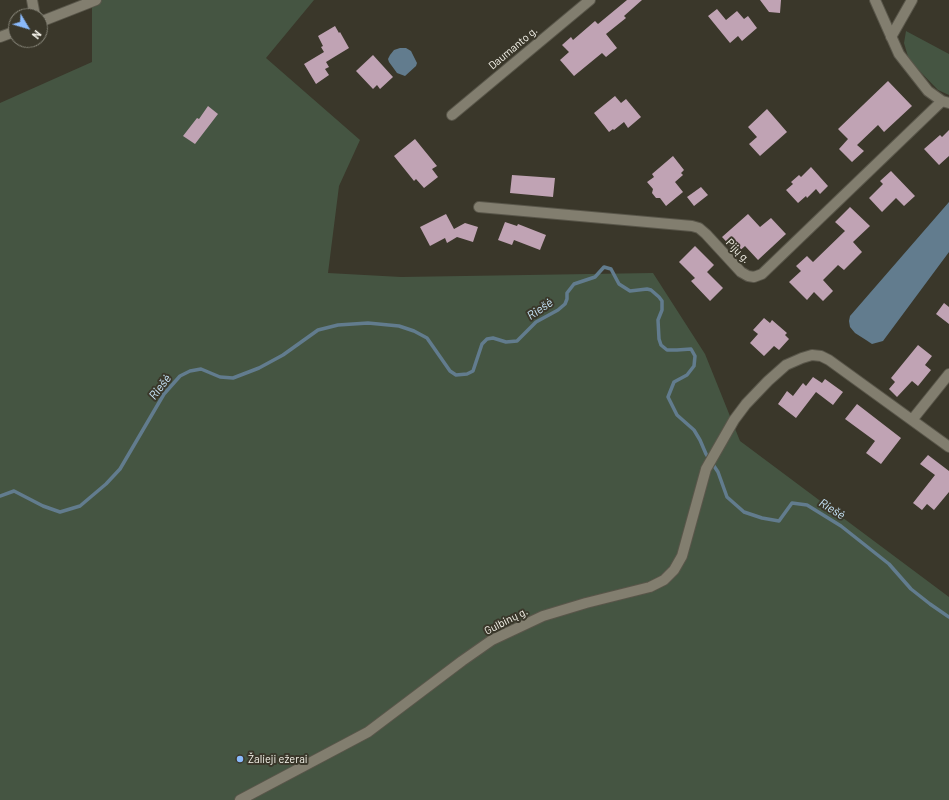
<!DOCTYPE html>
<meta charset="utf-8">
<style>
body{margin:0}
#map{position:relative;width:949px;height:800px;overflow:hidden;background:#3a372a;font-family:Barlow,sans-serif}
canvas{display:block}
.north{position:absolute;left:8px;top:8px;width:40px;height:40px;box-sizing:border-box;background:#3a372a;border:1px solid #858377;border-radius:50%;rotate:128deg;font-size:11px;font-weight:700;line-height:16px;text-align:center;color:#f6f4eb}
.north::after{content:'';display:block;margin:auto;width:14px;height:18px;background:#8abafc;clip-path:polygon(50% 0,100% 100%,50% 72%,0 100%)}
</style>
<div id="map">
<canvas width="949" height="800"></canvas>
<div class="north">N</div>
</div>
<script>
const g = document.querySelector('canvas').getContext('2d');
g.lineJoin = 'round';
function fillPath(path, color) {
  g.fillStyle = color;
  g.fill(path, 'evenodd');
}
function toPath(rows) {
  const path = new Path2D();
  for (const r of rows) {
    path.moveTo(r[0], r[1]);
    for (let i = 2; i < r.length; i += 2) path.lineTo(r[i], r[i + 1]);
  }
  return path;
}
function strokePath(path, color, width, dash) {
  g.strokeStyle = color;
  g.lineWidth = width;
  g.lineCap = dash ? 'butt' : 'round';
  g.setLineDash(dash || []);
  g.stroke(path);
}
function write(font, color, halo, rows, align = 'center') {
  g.font = font + ' Barlow,sans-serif';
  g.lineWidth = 4;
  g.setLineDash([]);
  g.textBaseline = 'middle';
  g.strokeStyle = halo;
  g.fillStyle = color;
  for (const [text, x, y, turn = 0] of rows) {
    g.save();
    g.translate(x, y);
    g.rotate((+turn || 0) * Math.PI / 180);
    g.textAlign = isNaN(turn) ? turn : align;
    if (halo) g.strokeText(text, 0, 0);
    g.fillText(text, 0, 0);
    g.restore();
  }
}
fillPath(toPath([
 [92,0,314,0,266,58,360,140,339,186,328,273,401,277,653,273,705,354,740,441,949,597,949,800,0,800,0,103,92,62],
 [906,31,949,54,949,95,938,90,909,60,904,43]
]), '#455542');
fillPath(toPath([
 [400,48,406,48,411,51,417,63,416,66,405,76,397,73,389,62,388,59,390,55,394,50],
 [949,202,949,252,883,341,872,344,866,340,855,333,850,327,849,321,850,316]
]), '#627c8e');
strokePath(toPath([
 [0,496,14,491,43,506,60,512,80,506,106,484,120,469,164,394,180,376,190,371,201,369,220,377,233,378,259,368,283,355,318,330,338,325,368,323,399,326,414,331,427,338,450,371,456,375,467,374,473,371,482,344,487,339,493,338,506,342,517,341,536,322,558,310,565,304,567,299,567,293,574,284,595,277,604,267,611,269,619,284,630,291,647,289,651,290,659,297,662,301,662,310,658,320,659,339,661,345,667,350,677,350,691,349,695,356,694,366,687,375,674,382,668,397,677,415,694,430,700,440,706,454,718,472,727,497,744,512,762,518,779,521,792,503,807,505,841,526,889,564,911,589,930,604,949,617]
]), '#627c8e', 3.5);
fillPath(toPath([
 [627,0,642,0,624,16,626,18,606,34,617,48,606,57,602,53,574,76,560,60,569,52,562,45,571,37,573,40,595,21,598,24],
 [760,0,781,0,780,13,769,12],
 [717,9,726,20,737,11,744,19,748,16,757,28,742,41,738,36,730,43,708,16],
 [335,26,339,33,340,32,349,48,326,62,329,67,325,69,329,75,316,84,304,64,324,52,321,47,323,46,318,36],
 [373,55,393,77,380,89,377,85,373,89,356,71],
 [888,81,912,106,884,132,878,125,857,145,864,151,852,162,839,149,848,139,838,129],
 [615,96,621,103,626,99,641,117,628,128,624,122,614,130,613,129,609,132,594,113],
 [208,106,218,114,195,144,183,136,197,118,199,119],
 [767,109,787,132,760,156,749,144,757,137,748,127],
 [949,130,949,156,939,165,924,149,940,135,942,137],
 [415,139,437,166,432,169,438,177,424,188,416,179,414,181,394,156],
 [673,156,684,170,681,173,683,175,675,182,683,192,666,206,660,198,656,198,652,193,653,189,647,182,654,177,652,174],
 [811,167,828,186,820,194,816,189,807,198,806,196,798,203,786,190,793,184,791,182,799,175,801,177],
 [891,171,915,196,904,206,896,198,882,212,869,198,883,184,880,181],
 [512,175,555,178,553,197,510,193],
 [701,187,708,195,694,206,687,197],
 [850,207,870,226,853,242,862,252,844,270,838,265,823,280,833,291,823,301,814,292,807,300,789,282,801,271,796,266,807,256,813,262,845,231,835,222],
 [446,214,454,229,465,223,478,227,473,242,457,237,447,243,445,238,430,246,420,227],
 [748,214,760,227,771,218,786,234,758,260,745,246,737,253,722,237],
 [505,222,517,226,518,224,546,235,540,250,514,240,512,245,498,240],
 [695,246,714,265,707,272,723,288,710,301,691,281,695,278,679,262],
 [944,303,949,307,949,324,936,314],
 [764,318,770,323,772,320,787,333,785,335,789,339,779,350,774,346,764,356,750,343,758,334,753,330],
 [918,345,932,356,925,365,931,370,918,386,912,381,897,397,889,389,895,382,891,378],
 [813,377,822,383,825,379,843,392,833,405,816,392,796,418,778,404,787,391,793,396,803,383,806,386],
 [857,404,901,438,881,464,866,453,875,441,845,419],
 [928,455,949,471,949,492,934,510,927,504,922,510,913,503,935,475,920,464]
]), '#c0a3b4');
const street = toPath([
 [32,0,35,16],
 [875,0,899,54,928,91,942,101,949,103],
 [40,22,96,0],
 [0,37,16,31],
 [891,37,912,0],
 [452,115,590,0],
 [479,207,692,226,699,228,706,234,741,272,748,276,754,277,762,274,942,101],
 [912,420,949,374],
 [240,800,368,732,462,661,492,640,543,616,586,603,650,587,664,580,674,570,682,556,706,469,734,420,746,404,768,381,786,365,802,358,812,355,821,356,829,360,949,447]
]);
strokePath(street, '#59564a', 12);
strokePath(street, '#827e6f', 10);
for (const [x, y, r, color] of [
 [240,759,4,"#8abafc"]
]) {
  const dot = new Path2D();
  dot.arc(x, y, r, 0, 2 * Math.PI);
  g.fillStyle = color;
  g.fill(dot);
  strokePath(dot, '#3a372a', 1.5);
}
write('11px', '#f6f4eb', '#3a372a', [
 ["Daumanto g.",513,48,-40],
 ["Pijų g.",738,251,46],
 ["Gulbinų g.",506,621,-27]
]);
write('11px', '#f6f4eb', '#3a372a', [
 ["Žalieji ežerai",248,759]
], 'left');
write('italic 12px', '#c9e7fc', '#3a372a', [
 ["Riešė",540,309,-34],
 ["Riešė",160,387,-53],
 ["Riešė",832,509,32]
]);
</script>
